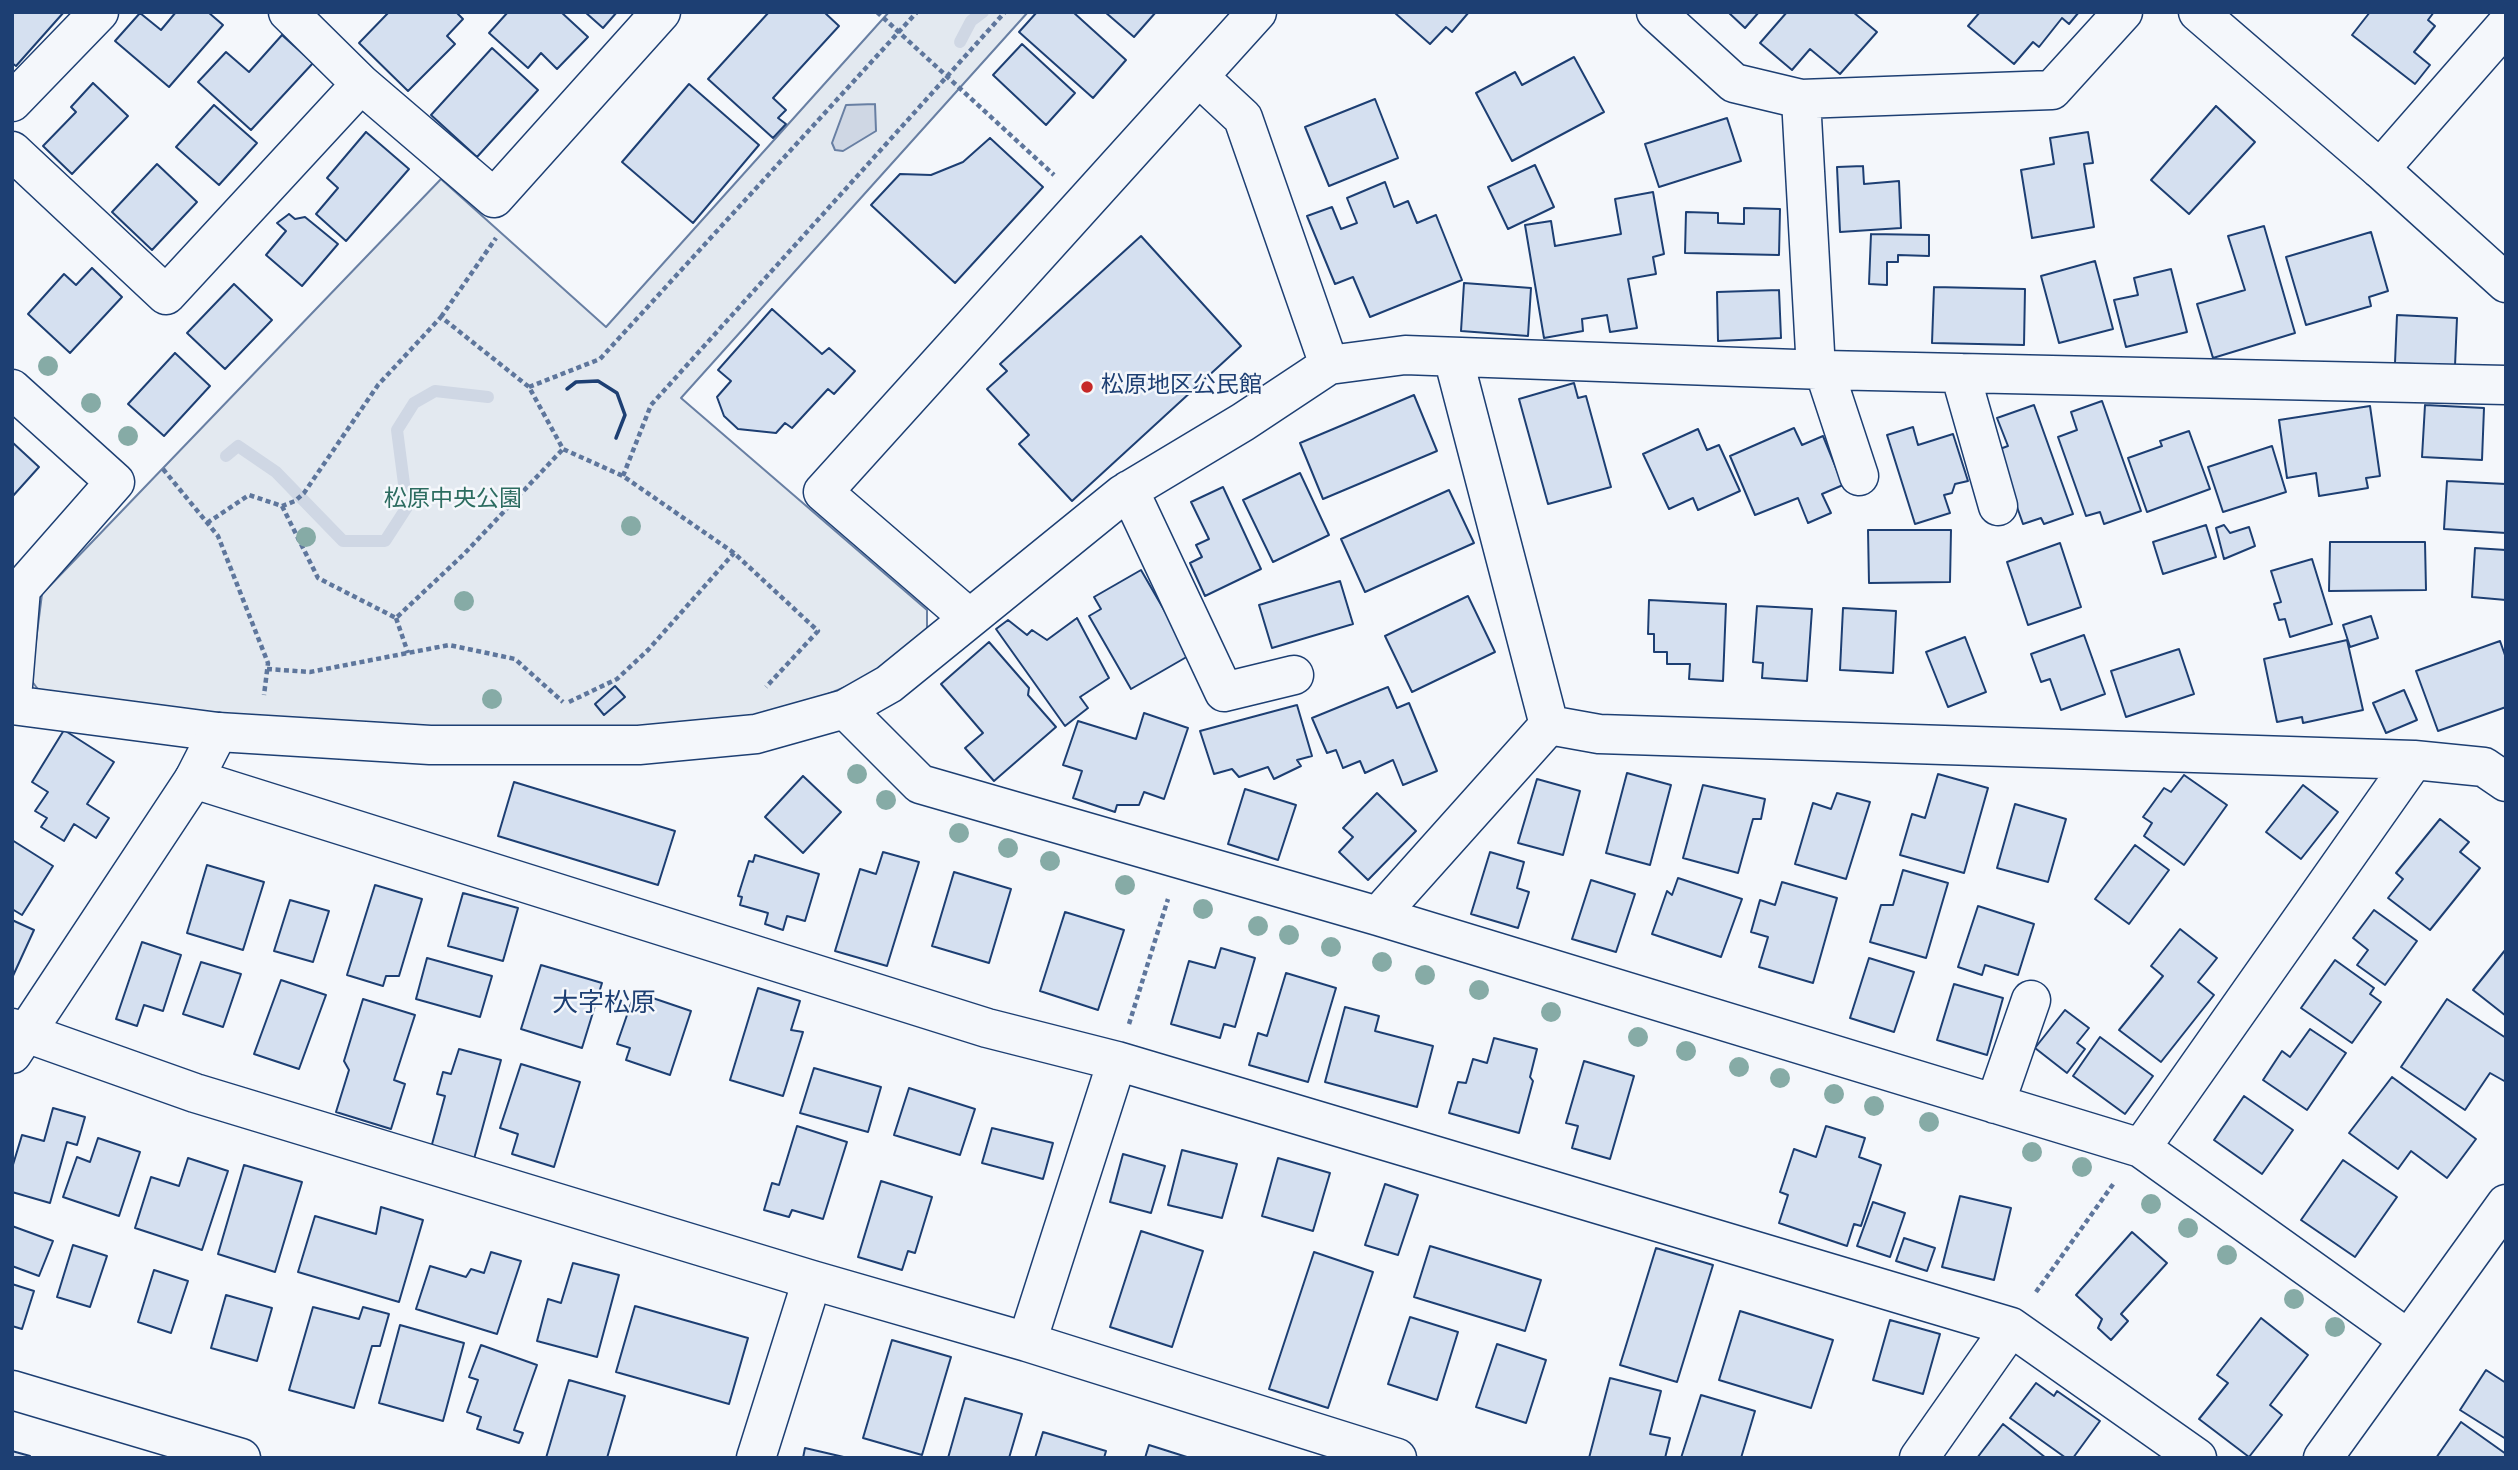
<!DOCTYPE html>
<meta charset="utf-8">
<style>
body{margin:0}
#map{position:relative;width:2518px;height:1470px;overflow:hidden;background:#f4f7fb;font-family:Overpass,sans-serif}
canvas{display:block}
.frame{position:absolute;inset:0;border:14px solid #1d3f73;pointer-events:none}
</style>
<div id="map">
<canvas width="2518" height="1470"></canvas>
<div class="frame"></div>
</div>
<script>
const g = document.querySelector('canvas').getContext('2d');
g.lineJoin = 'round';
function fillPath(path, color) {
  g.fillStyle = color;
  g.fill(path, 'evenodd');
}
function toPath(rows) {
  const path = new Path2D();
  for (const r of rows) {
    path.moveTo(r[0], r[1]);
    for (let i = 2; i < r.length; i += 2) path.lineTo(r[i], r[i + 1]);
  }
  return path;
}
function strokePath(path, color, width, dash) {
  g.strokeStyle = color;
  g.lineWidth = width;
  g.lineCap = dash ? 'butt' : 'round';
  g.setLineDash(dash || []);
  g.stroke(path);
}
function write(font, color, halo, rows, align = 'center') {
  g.font = font + ' Overpass,"Noto Sans JP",sans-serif';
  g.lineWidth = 5;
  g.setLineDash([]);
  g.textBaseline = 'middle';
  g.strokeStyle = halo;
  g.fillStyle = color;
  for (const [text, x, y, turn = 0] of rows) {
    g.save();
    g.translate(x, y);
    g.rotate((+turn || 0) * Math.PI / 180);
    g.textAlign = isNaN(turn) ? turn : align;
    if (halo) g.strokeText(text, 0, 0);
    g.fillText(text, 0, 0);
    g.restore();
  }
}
const green = toPath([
 [889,12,1028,12,681,398,927,610,927,633,872,676,789,710,671,731,510,737,46,700,31,680,42,594,441,179,606,327,889,12]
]);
fillPath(green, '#e3e9f0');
strokePath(green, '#687fa3', 2);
const water = toPath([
 [875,104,876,131,843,151,835,150,832,143,846,105,875,104]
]);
fillPath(water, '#cfd7e4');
strokePath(water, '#687fa3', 2);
strokePath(toPath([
 [960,42,971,21,983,12],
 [226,456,238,446,276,472,343,541,385,541,407,507,397,430,414,403,435,391,488,397]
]), '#cfd7e4', 12);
const building = toPath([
 [12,12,64,12,16,66,12,63,12,12],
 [176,12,208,12,223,25,169,87,115,41,140,13,161,30,176,12],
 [389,12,456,12,463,19,447,36,455,44,408,91,359,43,389,12],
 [508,12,561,12,588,37,557,69,541,53,528,68,489,33,508,12],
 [585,12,617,12,603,28,585,12],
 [769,12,824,12,839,26,773,98,786,110,778,118,786,124,773,138,708,79,769,12],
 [1037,12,1073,12,1126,60,1093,98,1019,32,1037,12],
 [1105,12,1156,12,1134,37,1105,12],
 [1469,12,1452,32,1446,27,1430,44,1395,13,1469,12],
 [1728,12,1759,12,1745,28,1728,12],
 [1787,12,1853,12,1877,32,1840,74,1810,49,1792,70,1760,43,1787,12],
 [1980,12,2079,12,2069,24,2062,18,2039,47,2033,42,2014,64,1968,26,1980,12],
 [2370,12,2434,12,2428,20,2435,26,2414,52,2430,65,2415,84,2352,35,2370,12],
 [282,35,313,63,251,130,198,82,226,52,249,72,282,35],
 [1022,44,1075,93,1046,125,993,75,1022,44],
 [492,48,538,90,477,157,431,115,492,48],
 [1574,57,1604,112,1512,161,1476,93,1515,72,1522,85,1574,57],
 [93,83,128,116,72,174,43,146,76,112,71,107,93,83],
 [689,84,759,145,693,223,622,162,689,84],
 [1375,99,1398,158,1329,186,1305,127,1375,99],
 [214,105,257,143,219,185,176,147,214,105],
 [2216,106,2255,142,2189,214,2151,180,2216,106],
 [1727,118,1741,161,1659,187,1645,144,1727,118],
 [366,132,409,169,346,241,316,214,338,188,327,178,366,132],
 [2088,132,2093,163,2084,164,2094,227,2032,238,2021,170,2054,164,2050,138,2088,132],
 [990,138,1043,187,955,283,871,205,900,174,931,175,963,162,990,138],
 [157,164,197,202,152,250,112,212,157,164],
 [1535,165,1554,207,1508,229,1488,187,1535,165],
 [1863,166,1864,184,1899,181,1901,228,1840,232,1837,167,1863,166],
 [1385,182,1394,207,1408,201,1417,223,1436,215,1462,280,1370,317,1353,277,1335,284,1307,216,1332,207,1341,229,1357,223,1347,198,1385,182],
 [1653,192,1664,254,1653,257,1656,274,1628,279,1637,328,1610,332,1607,315,1582,319,1583,331,1544,338,1525,225,1551,221,1555,246,1621,234,1615,199,1653,192],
 [1744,208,1780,209,1779,255,1685,253,1686,212,1718,213,1718,223,1744,224,1744,208],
 [289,214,295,219,305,217,338,244,302,286,266,255,286,231,277,223,289,214],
 [2264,226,2295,333,2213,358,2197,304,2245,290,2228,236,2264,226],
 [2371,232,2388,291,2369,297,2371,306,2306,325,2286,257,2371,232],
 [1871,234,1929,235,1929,256,1898,255,1898,262,1887,262,1887,285,1869,284,1871,234],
 [1141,236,1241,346,1072,501,1019,444,1029,435,987,389,1007,371,1000,364,1141,236],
 [2095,261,2113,329,2059,343,2041,276,2095,261],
 [92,268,122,297,70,353,28,314,64,274,76,285,92,268],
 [2171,269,2187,332,2126,347,2114,300,2138,295,2134,278,2171,269],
 [1464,283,1531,288,1528,336,1461,331,1464,283],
 [234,284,272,320,225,369,187,333,234,284],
 [1934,287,2025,289,2024,345,1932,343,1934,287],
 [1779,290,1781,338,1718,341,1717,292,1779,290],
 [772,309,822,354,829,348,855,371,834,394,828,389,792,428,785,423,776,433,738,429,724,416,717,397,731,381,718,370,772,309],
 [2397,315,2457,318,2455,366,2395,363,2397,315],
 [175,353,210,386,164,436,128,404,175,353],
 [1574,383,1578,398,1586,396,1611,487,1548,504,1519,399,1574,383],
 [1414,395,1437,451,1323,499,1300,443,1414,395],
 [2102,401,2141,511,2104,524,2100,512,2086,516,2058,437,2077,430,2071,412,2102,401],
 [2034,405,2073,514,2044,524,2041,518,2023,524,1997,450,2008,446,1997,418,2034,405],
 [2425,405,2484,408,2482,460,2422,457,2425,405],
 [2370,406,2380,476,2366,478,2368,488,2319,496,2316,473,2287,478,2279,420,2370,406],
 [1913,427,1918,445,1953,434,1968,481,1955,484,1952,493,1944,495,1950,513,1915,524,1887,435,1913,427],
 [1794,428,1802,445,1823,436,1843,485,1822,494,1831,513,1808,523,1798,498,1755,515,1730,456,1794,428],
 [1698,429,1707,450,1719,445,1740,491,1698,510,1693,498,1669,509,1643,454,1698,429],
 [2189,431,2210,489,2147,512,2128,458,2162,446,2160,441,2189,431],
 [12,442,39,467,12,497,12,442],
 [2272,446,2286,492,2223,512,2208,467,2272,446],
 [1300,473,1329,535,1273,562,1243,500,1300,473],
 [2447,481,2506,484,2506,533,2444,529,2447,481],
 [1223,487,1261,569,1205,596,1190,563,1202,557,1196,545,1209,539,1191,502,1223,487],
 [1449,490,1474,543,1365,592,1341,539,1449,490],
 [2206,525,2216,557,2163,574,2153,542,2206,525],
 [2224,525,2230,533,2249,527,2255,546,2224,559,2216,528,2224,525],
 [1868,530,1951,530,1950,582,1869,583,1868,530],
 [2330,542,2425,542,2426,590,2329,591,2330,542],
 [2060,543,2081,607,2028,625,2007,562,2060,543],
 [2475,548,2506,550,2506,600,2472,597,2475,548],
 [2312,559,2332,624,2290,637,2285,619,2279,620,2274,604,2281,602,2271,571,2312,559],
 [1141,570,1190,655,1131,689,1089,616,1101,609,1094,597,1141,570],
 [1340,581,1353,624,1272,648,1259,605,1340,581],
 [1468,596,1495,652,1412,692,1385,636,1468,596],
 [1649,600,1726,604,1723,681,1689,679,1690,664,1667,664,1667,652,1654,652,1654,634,1648,634,1649,600],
 [1757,606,1812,609,1807,681,1762,678,1763,663,1753,662,1757,606],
 [1843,608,1896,611,1893,673,1840,670,1843,608],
 [2371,616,2378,638,2350,647,2343,625,2371,616],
 [1077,618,1109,678,1080,697,1088,708,1065,726,996,629,1008,620,1027,635,1032,630,1047,640,1077,618],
 [2084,635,2105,694,2061,710,2050,679,2041,682,2031,654,2084,635],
 [1965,637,1986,692,1948,707,1926,652,1965,637],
 [2347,640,2363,710,2303,723,2302,717,2277,722,2264,659,2347,640],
 [2500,641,2506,658,2506,707,2438,731,2416,671,2500,641],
 [989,642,1029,688,1028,695,1056,727,994,781,965,748,983,733,941,684,989,642],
 [2179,649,2194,694,2126,717,2111,671,2179,649],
 [615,686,625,697,604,715,595,704,615,686],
 [1388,687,1397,708,1409,703,1437,771,1403,785,1393,760,1365,773,1360,761,1343,768,1336,750,1327,753,1312,718,1388,687],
 [2404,690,2417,720,2386,733,2373,703,2404,690],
 [1297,705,1312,756,1297,760,1301,766,1274,779,1268,767,1239,777,1232,769,1214,774,1200,731,1297,705],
 [1144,713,1188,728,1164,799,1144,792,1139,805,1117,805,1115,812,1073,798,1082,771,1063,765,1078,721,1136,739,1144,713],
 [64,730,114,762,87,804,109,818,96,838,74,824,64,841,41,827,47,818,35,811,48,792,32,782,64,730],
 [1627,773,1671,785,1650,865,1606,853,1627,773],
 [1938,774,1988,788,1964,873,1900,855,1912,814,1925,818,1938,774],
 [2184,775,2227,805,2184,865,2144,836,2152,823,2143,817,2164,788,2171,792,2184,775],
 [803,776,841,812,803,853,765,817,803,776],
 [1537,779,1580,791,1563,855,1518,843,1537,779],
 [514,782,675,831,658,885,498,836,514,782],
 [1703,785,1765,799,1761,819,1753,819,1738,873,1683,858,1703,785],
 [2303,785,2338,812,2301,859,2266,832,2303,785],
 [1245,789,1296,805,1278,860,1228,844,1245,789],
 [1377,793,1416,831,1368,880,1339,852,1353,837,1343,828,1377,793],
 [1837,793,1870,802,1846,879,1795,864,1813,803,1831,809,1837,793],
 [2015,804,2066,819,2048,882,1997,868,2015,804],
 [2440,819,2469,842,2460,852,2480,868,2430,930,2388,898,2403,879,2396,873,2440,819],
 [12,840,53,866,22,915,12,909,12,840],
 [2135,845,2169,870,2129,924,2095,899,2135,845],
 [883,852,919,862,887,966,835,951,860,869,876,874,883,852],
 [1490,852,1524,862,1517,888,1529,892,1518,928,1471,914,1490,852],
 [755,855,819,874,805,921,787,916,783,930,765,924,768,913,740,905,742,897,738,896,749,861,753,862,755,855],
 [207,865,264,882,243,950,187,933,207,865],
 [1903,870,1948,883,1926,958,1870,942,1881,905,1893,905,1903,870],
 [954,872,1011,889,989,963,932,946,954,872],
 [1678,878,1742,899,1721,957,1652,934,1667,891,1672,895,1678,878],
 [1591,880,1635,894,1616,952,1572,939,1591,880],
 [1782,882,1837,898,1813,983,1759,967,1768,937,1751,932,1760,900,1775,905,1782,882],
 [375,885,422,899,399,976,386,976,383,986,347,975,375,885],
 [463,893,518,908,503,961,448,946,463,893],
 [290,900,329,911,313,962,274,951,290,900],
 [1978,906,2034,924,2018,975,1985,965,1982,975,1958,967,1978,906],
 [2374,910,2417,941,2385,985,2357,965,2368,950,2353,938,2374,910],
 [1065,912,1124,930,1098,1010,1040,991,1065,912],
 [12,920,34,930,12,978,12,920],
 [2180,929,2217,958,2198,982,2214,995,2161,1062,2119,1030,2163,976,2151,966,2180,929],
 [142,942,181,955,163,1011,144,1005,137,1026,116,1019,142,942],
 [1221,948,1255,958,1235,1027,1224,1024,1220,1038,1171,1024,1189,961,1215,968,1221,948],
 [2506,949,2506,1016,2473,990,2506,949],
 [427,958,492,976,480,1017,416,999,427,958],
 [1869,958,1914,972,1894,1032,1850,1018,1869,958],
 [2335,960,2374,988,2370,994,2381,1002,2352,1043,2301,1008,2335,960],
 [201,962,241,974,223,1027,183,1014,201,962],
 [541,965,602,983,582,1048,521,1029,541,965],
 [1286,973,1336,988,1308,1082,1249,1065,1258,1033,1267,1036,1286,973],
 [281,980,326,995,299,1069,254,1054,281,980],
 [1954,984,2003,998,1987,1055,1937,1040,1954,984],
 [758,988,800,1001,791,1030,803,1032,783,1096,730,1080,758,988],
 [635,992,691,1011,670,1075,626,1060,630,1048,617,1044,635,992],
 [363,999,415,1015,394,1080,405,1084,391,1129,336,1112,349,1070,344,1061,363,999],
 [2447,999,2506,1038,2506,1082,2490,1073,2465,1110,2401,1067,2447,999],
 [1345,1007,1379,1016,1375,1031,1433,1046,1417,1107,1325,1082,1345,1007],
 [2065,1010,2089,1028,2077,1043,2085,1049,2067,1073,2035,1048,2065,1010],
 [2310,1029,2346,1053,2307,1110,2263,1080,2282,1051,2290,1057,2310,1029],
 [2100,1037,2153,1076,2125,1114,2073,1076,2100,1037],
 [1494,1038,1537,1049,1530,1077,1533,1081,1519,1133,1449,1113,1458,1082,1466,1083,1473,1059,1487,1063,1494,1038],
 [459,1049,501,1060,474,1159,431,1148,445,1096,437,1094,443,1072,451,1074,459,1049],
 [1584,1061,1634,1076,1610,1159,1572,1148,1578,1126,1566,1123,1584,1061],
 [521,1064,580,1082,554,1167,512,1154,518,1134,500,1128,521,1064],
 [814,1068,881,1087,868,1132,800,1113,814,1068],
 [2392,1077,2476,1139,2447,1178,2411,1151,2398,1169,2349,1133,2392,1077],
 [909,1088,975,1109,960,1155,894,1135,909,1088],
 [2244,1096,2293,1130,2262,1174,2214,1140,2244,1096],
 [53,1108,85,1117,77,1145,67,1142,50,1203,12,1192,12,1168,22,1135,44,1141,53,1108],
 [797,1126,847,1142,823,1219,792,1210,789,1217,764,1210,772,1183,779,1185,797,1126],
 [1826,1126,1865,1138,1859,1157,1881,1165,1861,1226,1854,1224,1847,1246,1779,1223,1788,1195,1780,1192,1794,1149,1816,1157,1826,1126],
 [992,1128,1053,1143,1043,1179,982,1163,992,1128],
 [98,1138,140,1152,119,1216,63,1197,77,1157,90,1162,98,1138],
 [1182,1150,1237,1164,1222,1218,1168,1205,1182,1150],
 [1123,1154,1165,1166,1151,1213,1110,1202,1123,1154],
 [188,1158,228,1171,202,1250,135,1228,151,1177,179,1186,188,1158],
 [1278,1158,1330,1173,1313,1231,1262,1216,1278,1158],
 [2343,1160,2397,1197,2355,1257,2301,1220,2343,1160],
 [244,1165,302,1182,275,1272,218,1254,244,1165],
 [881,1181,932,1197,915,1253,908,1251,902,1270,858,1257,881,1181],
 [1385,1184,1418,1195,1398,1255,1365,1245,1385,1184],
 [1960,1196,2011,1208,1994,1280,1942,1267,1960,1196],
 [1873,1202,1905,1213,1890,1257,1857,1246,1873,1202],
 [381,1207,423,1220,399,1302,298,1272,315,1216,376,1234,381,1207],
 [12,1226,53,1241,39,1276,12,1266,12,1226],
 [1141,1231,1203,1251,1172,1347,1110,1327,1141,1231],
 [2132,1232,2167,1263,2121,1314,2128,1321,2111,1340,2098,1328,2102,1319,2076,1295,2132,1232],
 [1904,1238,1935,1248,1927,1271,1896,1261,1904,1238],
 [73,1245,107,1256,90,1307,57,1297,73,1245],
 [1430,1246,1541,1280,1525,1331,1414,1297,1430,1246],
 [1656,1248,1713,1265,1677,1382,1620,1365,1656,1248],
 [491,1252,521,1261,497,1334,416,1309,430,1266,466,1277,471,1269,484,1273,491,1252],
 [1314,1252,1373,1272,1328,1408,1269,1389,1314,1252],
 [573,1263,619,1275,597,1357,537,1341,548,1299,561,1303,573,1263],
 [154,1270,188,1281,171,1333,138,1322,154,1270],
 [12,1284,34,1291,22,1329,12,1326,12,1284],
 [226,1295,272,1308,257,1361,211,1348,226,1295],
 [635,1306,748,1338,729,1404,616,1372,635,1306],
 [313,1307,359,1319,363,1307,389,1314,380,1346,372,1346,354,1408,289,1390,313,1307],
 [1740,1311,1833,1340,1811,1408,1719,1380,1740,1311],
 [1410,1317,1458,1332,1437,1400,1388,1384,1410,1317],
 [2261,1318,2308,1355,2270,1405,2282,1415,2249,1457,2199,1419,2228,1383,2217,1375,2261,1318],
 [1890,1320,1940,1334,1923,1394,1873,1380,1890,1320],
 [400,1325,464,1343,443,1421,379,1403,400,1325],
 [892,1340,951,1357,922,1455,863,1438,892,1340],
 [1497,1344,1546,1360,1526,1423,1476,1407,1497,1344],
 [481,1345,537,1365,514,1430,523,1433,519,1443,477,1429,481,1417,467,1412,478,1380,469,1377,481,1345],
 [2486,1370,2506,1383,2506,1439,2460,1410,2486,1370],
 [1610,1378,1661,1391,1650,1434,1670,1438,1665,1458,1589,1458,1610,1378],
 [569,1380,625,1396,607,1458,546,1458,569,1380],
 [2036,1383,2054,1396,2057,1391,2100,1421,2073,1458,2066,1458,2010,1418,2036,1383],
 [1701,1395,1755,1411,1741,1458,1681,1458,1701,1395],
 [965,1398,1022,1414,1009,1458,948,1458,965,1398],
 [2461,1422,2506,1454,2506,1458,2436,1458,2461,1422],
 [2003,1424,2046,1458,1977,1458,2003,1424],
 [1043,1432,1106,1451,1104,1458,1035,1458,1043,1432],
 [1149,1445,1190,1458,1145,1458,1149,1445],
 [805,1448,848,1458,803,1458,805,1448],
 [12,1451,30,1456,30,1458,12,1458,12,1451]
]);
fillPath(building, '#d5e0f0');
strokePath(building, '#1d3f73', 2);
const street = toPath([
 [288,12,361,84,494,198,661,12],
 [1656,12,1734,83,1801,99,2052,90,2123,12],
 [1200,78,1243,118,1329,365],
 [1801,99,1816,370],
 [12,102,99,12],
 [12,151,166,295,361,84],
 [2380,169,2506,25],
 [1453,357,1549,725,1599,734,2414,760,2484,767,2506,782],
 [1824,370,1859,476],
 [1960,373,1998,506],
 [12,389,115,482,21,589,12,698],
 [1129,490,1224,692,1294,675],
 [969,618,823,492,1257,12],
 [12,705,218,732,430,745,639,745,756,734,845,709,889,684,1123,494,1243,422,1329,365,1405,355,1824,370,2506,385],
 [845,709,920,784,1378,916,2141,1148,2408,1339],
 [194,779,987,1028,1117,1061,2011,1327,2197,1458],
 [1378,916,1549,725],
 [12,1028,195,1093,812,1280,1027,1342,1397,1458],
 [1995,1104,2031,1000],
 [2141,1148,2414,760],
 [1027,1342,1117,1061],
 [756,1458,812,1280],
 [1919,1458,2011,1327]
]);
const secondary = toPath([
 [2198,12,2380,169,2506,283],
 [12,1054,194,779,218,732],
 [12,1390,241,1458],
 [2323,1458,2506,1204]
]);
strokePath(street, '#1d3f73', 41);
strokePath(secondary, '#1d3f73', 41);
strokePath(toPath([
 [877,12,1054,175],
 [441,317,496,238],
 [529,387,600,359,917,12],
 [163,469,218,536,268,663,264,695],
 [623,476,651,405,1005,12],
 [282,506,318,578,396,618,464,554,563,449],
 [207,523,249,495,282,506,295,501,304,493,378,385,441,317,529,387,563,449,623,476,734,553,818,631,766,687],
 [396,618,408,653],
 [267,669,310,672,449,645,515,659,563,702],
 [569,702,617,679,648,650,734,553],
 [1129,1024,1168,899],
 [2036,1292,2114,1183]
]), '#5e769c', 4.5, [5, 3.5]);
strokePath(street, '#f4f7fb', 38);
strokePath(secondary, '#f4f7fb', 38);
strokePath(toPath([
 [567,389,576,382,598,381,617,393,625,415,616,438]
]), '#1d3f73', 3.5);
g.fillStyle = '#86aba6';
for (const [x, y] of [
 [48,366],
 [91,403],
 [128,436],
 [631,526],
 [306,537],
 [464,601],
 [492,699],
 [857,774],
 [886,800],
 [959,833],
 [1008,848],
 [1050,861],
 [1125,885],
 [1203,909],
 [1258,926],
 [1289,935],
 [1331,947],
 [1382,962],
 [1425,975],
 [1479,990],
 [1551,1012],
 [1638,1037],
 [1686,1051],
 [1739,1067],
 [1780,1078],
 [1834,1094],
 [1874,1106],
 [1929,1122],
 [2032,1152],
 [2082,1167],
 [2151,1204],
 [2188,1228],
 [2227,1255],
 [2294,1299],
 [2335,1327]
]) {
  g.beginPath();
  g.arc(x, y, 10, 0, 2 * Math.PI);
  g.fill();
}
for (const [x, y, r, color] of [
 [1087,387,7,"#c62828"]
]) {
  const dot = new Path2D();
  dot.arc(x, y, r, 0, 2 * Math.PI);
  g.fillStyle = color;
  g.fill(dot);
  strokePath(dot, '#f4f7fb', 2.5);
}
write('23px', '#1d3f73', '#f4f7fb', [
 ["松原地区公民館",1101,387]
], 'left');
write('23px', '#2c6c60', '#f4f7fb', [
 ["松原中央公園",453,501]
]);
write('26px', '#1d3f73', '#f4f7fb', [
 ["大字松原",604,1006]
]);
</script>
